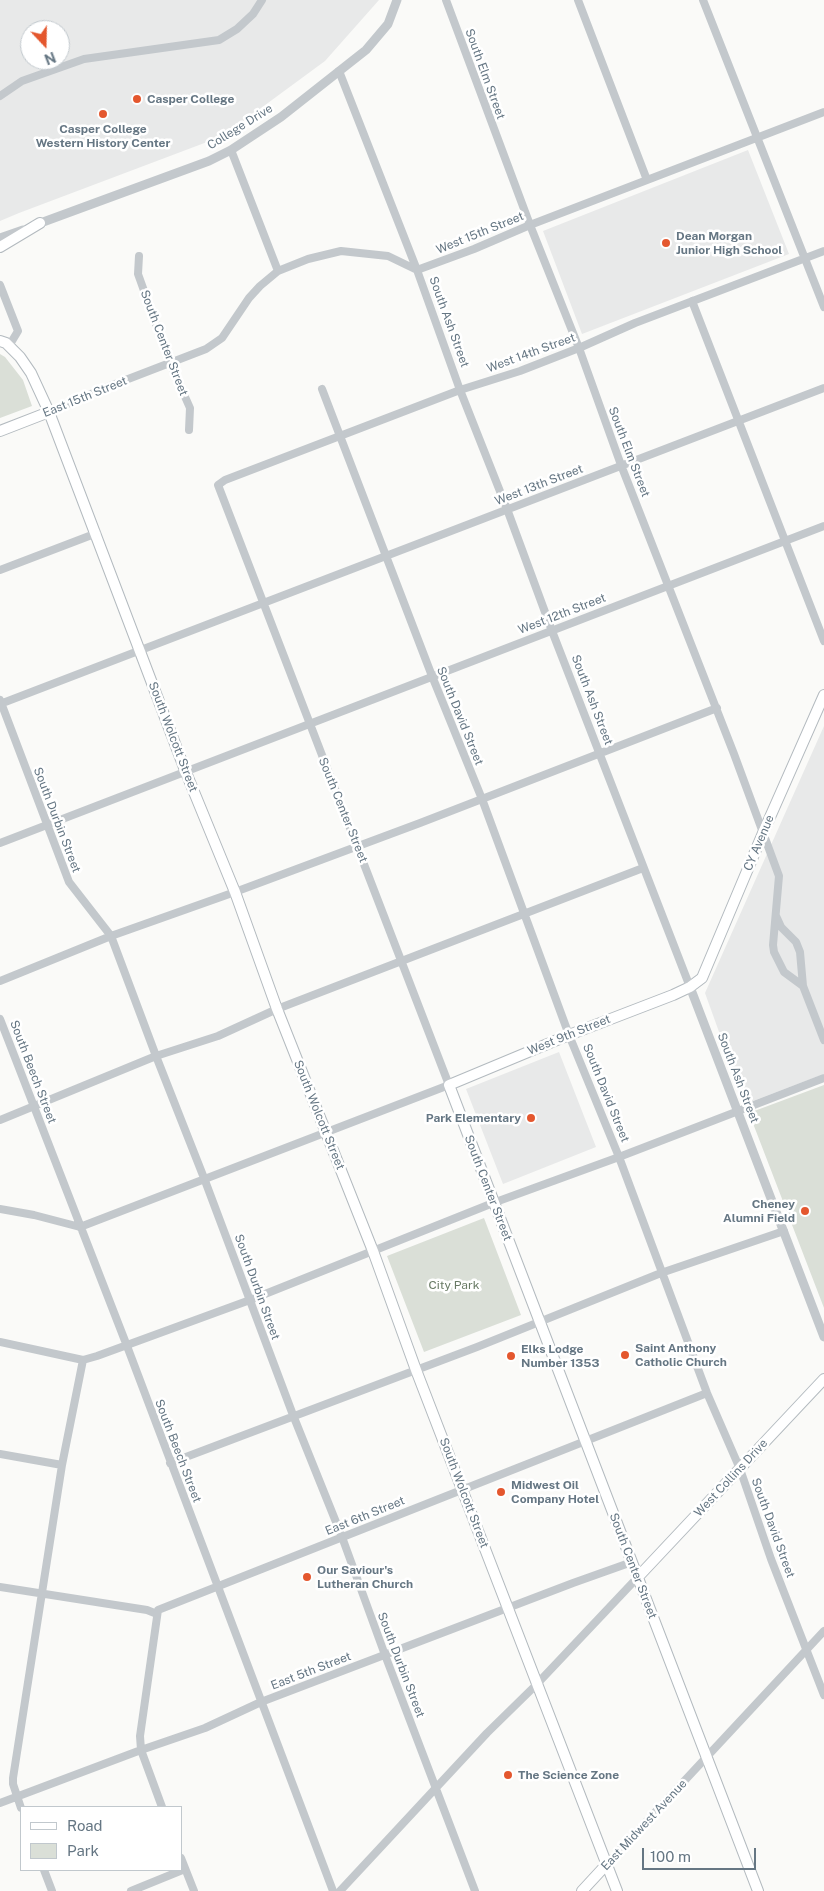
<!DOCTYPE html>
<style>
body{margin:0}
#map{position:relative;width:824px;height:1891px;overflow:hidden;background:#fafaf8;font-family:"Public Sans",sans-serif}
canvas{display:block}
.legend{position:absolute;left:20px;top:1806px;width:162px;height:65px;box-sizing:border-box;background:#fff;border:1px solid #c1c8cd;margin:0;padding:6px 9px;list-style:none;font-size:15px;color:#657683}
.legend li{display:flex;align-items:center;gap:10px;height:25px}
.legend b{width:25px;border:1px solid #c1c8cd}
.north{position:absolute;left:20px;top:20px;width:50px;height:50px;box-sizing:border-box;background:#fff;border:1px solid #c1c8cd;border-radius:50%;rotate:159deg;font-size:14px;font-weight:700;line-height:20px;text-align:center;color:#657683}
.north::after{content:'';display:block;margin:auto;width:18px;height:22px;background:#e4572e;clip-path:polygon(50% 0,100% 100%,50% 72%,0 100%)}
.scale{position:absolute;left:642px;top:1848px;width:114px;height:22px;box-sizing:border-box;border:2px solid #657683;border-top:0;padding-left:6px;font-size:15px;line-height:18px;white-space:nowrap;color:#657683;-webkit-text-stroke:4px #fff;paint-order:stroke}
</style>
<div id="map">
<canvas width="824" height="1891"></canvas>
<ul class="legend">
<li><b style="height:6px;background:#fff"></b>Road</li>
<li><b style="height:14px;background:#dadfd7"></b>Park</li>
</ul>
<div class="north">N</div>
<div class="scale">100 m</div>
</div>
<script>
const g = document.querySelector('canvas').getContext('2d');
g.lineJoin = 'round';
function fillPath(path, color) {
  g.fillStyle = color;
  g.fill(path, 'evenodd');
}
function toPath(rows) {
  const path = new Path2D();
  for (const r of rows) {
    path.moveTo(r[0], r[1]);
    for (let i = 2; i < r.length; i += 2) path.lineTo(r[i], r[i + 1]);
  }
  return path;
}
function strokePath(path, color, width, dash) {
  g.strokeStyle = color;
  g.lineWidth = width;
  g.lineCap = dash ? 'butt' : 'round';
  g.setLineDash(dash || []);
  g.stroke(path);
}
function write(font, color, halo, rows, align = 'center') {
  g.font = font + ' "Public Sans",sans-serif';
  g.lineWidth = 5;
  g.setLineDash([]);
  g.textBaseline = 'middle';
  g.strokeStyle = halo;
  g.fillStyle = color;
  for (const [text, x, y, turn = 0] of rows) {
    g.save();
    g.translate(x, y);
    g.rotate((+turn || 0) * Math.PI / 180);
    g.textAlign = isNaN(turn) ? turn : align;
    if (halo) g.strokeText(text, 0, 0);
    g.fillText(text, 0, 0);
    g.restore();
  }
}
fillPath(toPath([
 [0,0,379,0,325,61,223,136,19,213,0,221],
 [30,30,60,30,60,60,30,60],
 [748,150,789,254,582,334,543,231],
 [824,726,824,1074,745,1104,705,993],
 [559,1052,596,1147,503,1184,466,1089]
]), '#e8e9e9');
fillPath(toPath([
 [0,354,5,357,23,380,32,406,0,418],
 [824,1085,824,1308,749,1113],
 [484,1218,521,1315,424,1352,387,1256]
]), '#dadfd7');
const secondary = toPath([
 [0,247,40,223],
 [0,341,6,343,20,357,31,373,49,412,185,770,235,892,277,1009,373,1251,416,1370,617,1891],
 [0,431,49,412],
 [638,1577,824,1379],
 [582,1891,606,1865],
 [758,1891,449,1085,569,1035,673,995,690,987,702,978,763,833,824,695]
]);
strokePath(secondary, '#b3babf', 12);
strokePath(toPath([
 [446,0,530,225,579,348,621,465,734,754,779,876,773,945,774,952,784,972,803,986],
 [578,0,647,180],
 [703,0,824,307],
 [339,71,417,270,460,390,507,509,552,631,690,987],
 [0,96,22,81,84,59,219,40,237,29,253,14,262,0],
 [231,150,278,271],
 [139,256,138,274,170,363,190,408,189,430],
 [0,285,18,331,9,346],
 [692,301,824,641],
 [322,389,432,676,482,799,569,1035,619,1157,707,1393,740,1469,771,1559,824,1695],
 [49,412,110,386,206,349,222,338,249,298,260,286,278,271,308,259,341,251,388,256,417,270,474,249,530,225,824,112],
 [0,570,97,533],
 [0,700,69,882,111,936,156,1056,204,1178,293,1415,342,1537,385,1655,475,1891],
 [0,704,824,388],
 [0,843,824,526],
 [776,916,781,927,796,942,800,952,803,986,824,1040],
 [0,981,111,936,235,892,420,823,717,708],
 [0,1019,127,1346,333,1891],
 [0,1120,156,1056,218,1036,277,1009,643,868],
 [0,1209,34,1215,80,1227],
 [80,1227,449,1085,218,485,225,480,460,390,520,371,579,348,635,323,824,251],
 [0,1342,83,1360,97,1356,250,1300,493,1203,619,1157,824,1078],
 [0,1454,62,1465],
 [170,1463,477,1347,661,1273,784,1231],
 [0,1587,147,1610,157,1614],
 [0,1803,141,1750,205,1728,261,1702,573,1583,632,1562],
 [162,1807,141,1750,140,1736,158,1610,707,1393],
 [21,1808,13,1784,13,1778,62,1465,83,1360],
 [181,1858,194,1891],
 [606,1865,824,1631],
 [44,1870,52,1891],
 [131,1891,185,1869],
 [340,1891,487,1733,536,1685,638,1577]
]), '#c3c8cc', 8);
strokePath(toPath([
 [35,225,209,161,231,150,281,117,366,50,388,24,397,0],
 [0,238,23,230],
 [690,987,824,1337]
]), '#c3c8cc', 9);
strokePath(secondary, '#fff', 10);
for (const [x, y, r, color] of [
 [137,99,5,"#e4572e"],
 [103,114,5,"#e4572e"],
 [666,243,5,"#e4572e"],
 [531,1118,5,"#e4572e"],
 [805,1211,5,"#e4572e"],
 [625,1355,5,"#e4572e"],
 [511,1356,5,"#e4572e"],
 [501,1492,5,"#e4572e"],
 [307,1577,5,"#e4572e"],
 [508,1775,5,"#e4572e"]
]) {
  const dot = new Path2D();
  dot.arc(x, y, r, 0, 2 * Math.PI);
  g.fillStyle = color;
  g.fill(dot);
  strokePath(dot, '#fff', 2);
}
write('12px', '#657683', '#fff', [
 ["South Elm Street",485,74,70],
 ["College Drive",240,127,-32],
 ["West 15th Street",480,233,-22],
 ["South Ash Street",449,322,70],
 ["South Center Street",164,343,69],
 ["West 14th Street",531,353,-20],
 ["East 15th Street",85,397,-22],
 ["South Elm Street",629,452,69],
 ["West 13th Street",539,485,-21],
 ["West 12th Street",562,614,-21],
 ["South Ash Street",592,700,69],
 ["South David Street",460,716,68],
 ["South Wolcott Street",173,737,69],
 ["South Center Street",343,810,68],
 ["South Durbin Street",57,820,69],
 ["CY Avenue",759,843,-67],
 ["West 9th Street",569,1035,-22],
 ["South Beech Street",33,1072,69],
 ["South Ash Street",738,1078,69],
 ["South David Street",606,1093,68],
 ["South Wolcott Street",319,1115,68],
 ["South Center Street",488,1188,69],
 ["South Durbin Street",257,1287,70],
 ["South Beech Street",178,1451,69],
 ["West Collins Drive",731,1478,-47],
 ["South Wolcott Street",464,1493,69],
 ["East 6th Street",365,1516,-22],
 ["South David Street",773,1528,70],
 ["South Center Street",633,1566,69],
 ["South Durbin Street",401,1665,69],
 ["East 5th Street",311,1671,-21],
 ["East Midwest Avenue",644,1825,-47]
]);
write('bold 12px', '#657683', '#fff', [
 ["Casper College",147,99],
 ["Casper College",103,129,"center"],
 ["Western History Center",103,143,"center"],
 ["Dean Morgan",676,236],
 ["Junior High School",676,250],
 ["Park Elementary",521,1118,"right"],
 ["Cheney",795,1204,"right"],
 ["Alumni Field",795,1218,"right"],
 ["Saint Anthony",635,1348],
 ["Catholic Church",635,1362],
 ["Elks Lodge",521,1349],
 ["Number 1353",521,1363],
 ["Midwest Oil",511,1485],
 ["Company Hotel",511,1499],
 ["Our Saviour's",317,1570],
 ["Lutheran Church",317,1584],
 ["The Science Zone",518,1775]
], 'left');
write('12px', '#687a64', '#fff', [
 ["City Park",454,1285]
]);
</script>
